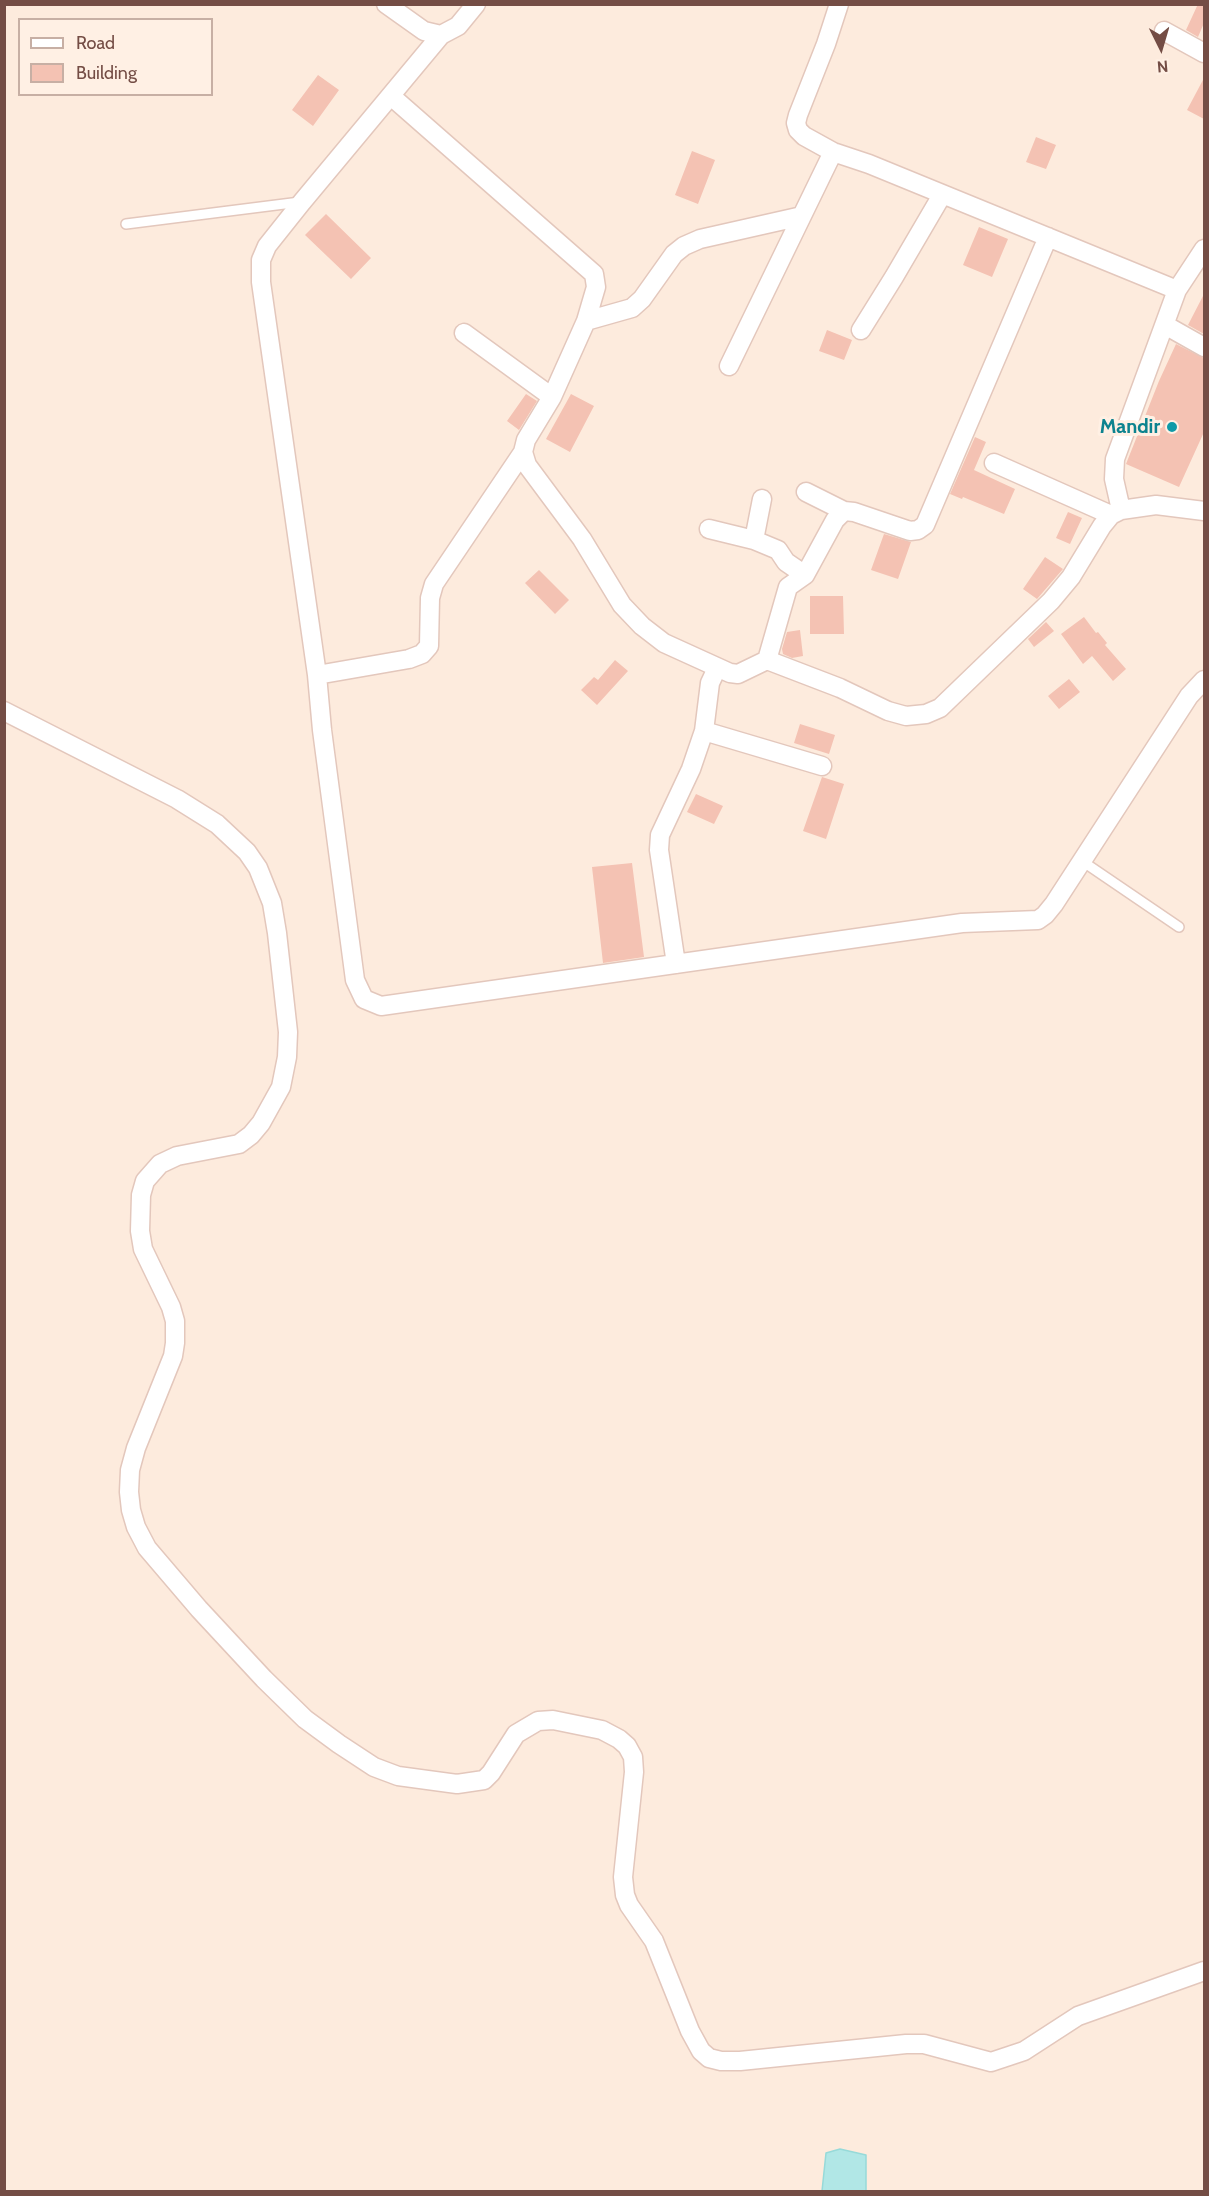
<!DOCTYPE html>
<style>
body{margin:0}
#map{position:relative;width:1209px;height:2196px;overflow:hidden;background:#fdebdd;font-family:Cabin,sans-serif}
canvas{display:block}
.frame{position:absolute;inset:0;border:6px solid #744d45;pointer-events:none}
.legend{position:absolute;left:18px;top:18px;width:195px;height:78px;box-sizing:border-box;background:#fff0e4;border:2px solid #c7afa4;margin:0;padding:8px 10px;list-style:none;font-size:18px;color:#744d45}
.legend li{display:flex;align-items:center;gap:12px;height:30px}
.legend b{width:30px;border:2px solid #c7afa4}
.north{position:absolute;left:1131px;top:18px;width:60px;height:60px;-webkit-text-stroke:4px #fff0e4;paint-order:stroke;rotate:175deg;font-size:16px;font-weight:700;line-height:24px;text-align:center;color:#744d45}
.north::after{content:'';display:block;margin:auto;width:21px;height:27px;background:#744d45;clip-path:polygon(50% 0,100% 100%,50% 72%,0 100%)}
</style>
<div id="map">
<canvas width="1209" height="2196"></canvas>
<div class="frame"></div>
<ul class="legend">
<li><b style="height:8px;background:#fff"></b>Road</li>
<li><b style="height:16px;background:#f4c2b3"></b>Building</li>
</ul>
<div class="north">N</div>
</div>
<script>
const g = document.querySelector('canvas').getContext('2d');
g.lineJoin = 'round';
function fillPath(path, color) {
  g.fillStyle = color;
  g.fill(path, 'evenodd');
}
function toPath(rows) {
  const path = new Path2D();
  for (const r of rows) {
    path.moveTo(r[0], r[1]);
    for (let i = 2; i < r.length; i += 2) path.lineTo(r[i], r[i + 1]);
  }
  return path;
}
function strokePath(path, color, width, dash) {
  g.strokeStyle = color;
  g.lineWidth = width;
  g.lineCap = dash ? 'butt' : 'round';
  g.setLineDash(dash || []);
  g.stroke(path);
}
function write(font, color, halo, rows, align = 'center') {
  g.font = font + ' Cabin,sans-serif';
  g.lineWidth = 6;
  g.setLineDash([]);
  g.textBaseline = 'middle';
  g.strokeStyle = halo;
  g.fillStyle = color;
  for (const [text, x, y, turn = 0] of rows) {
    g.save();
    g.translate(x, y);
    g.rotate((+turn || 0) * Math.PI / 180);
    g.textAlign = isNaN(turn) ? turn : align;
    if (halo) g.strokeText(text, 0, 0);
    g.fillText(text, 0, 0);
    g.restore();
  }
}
const water = toPath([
 [840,2149,866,2155,866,2191,822,2191,826,2153,840,2149]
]);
fillPath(water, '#b1e7e6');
strokePath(water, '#97dad9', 1.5);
fillPath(toPath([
 [1198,4,1204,4,1204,23,1198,37,1186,30],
 [318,75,339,90,313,126,292,110],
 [1204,78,1204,119,1187,110],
 [1036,137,1056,145,1046,169,1026,162],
 [692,151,715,160,698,204,675,195],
 [326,214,371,258,351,279,305,235],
 [979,227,1008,239,992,277,963,265],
 [1204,294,1204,334,1188,325],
 [827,330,852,340,844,360,819,351],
 [1176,344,1204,358,1204,432,1179,487,1126,464,1159,381],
 [526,394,537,401,519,430,507,421],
 [571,394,594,406,570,452,546,439],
 [975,437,986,442,974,470,1015,489,1004,514,963,497,962,499,950,494],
 [1068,512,1082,518,1070,544,1056,538],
 [884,534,911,542,898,579,871,570],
 [1045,557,1063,569,1037,599,1023,589],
 [539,570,569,600,555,614,525,583],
 [810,596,843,596,844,634,810,634],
 [1084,617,1096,633,1098,632,1107,643,1105,645,1126,669,1113,681,1092,656,1083,664,1061,634],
 [1046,622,1054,631,1034,647,1028,639],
 [800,630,803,656,792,658,783,654,782,649,787,632],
 [615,660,628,671,597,705,581,690,594,677,598,680],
 [1069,679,1080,692,1059,709,1048,696],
 [800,724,835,735,829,754,794,743],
 [822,777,844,784,826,839,803,831],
 [696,794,723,806,714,824,687,812],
 [632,863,644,957,603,963,592,867]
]), '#f4c2b3');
const service = toPath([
 [126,224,300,202],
 [1082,861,1179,927]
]);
const minor = toPath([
 [386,4,424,31,441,35,458,26,476,4],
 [839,4,826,44,798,115,796,123,798,130,804,136,833,152,869,164,1177,290],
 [1164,31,1204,53],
 [441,35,302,202,267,246,261,260,261,282,317,675,322,730,355,980,364,999,381,1006,962,923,1038,920,1045,915,1054,904,1189,696,1204,680],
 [391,96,594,274,596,287,586,321,552,397,526,440,523,452,527,465,582,539,622,605,642,626,664,643,730,673,738,674,767,660,840,688,888,711,906,716,926,714,940,708,1051,601,1071,577,1102,526,1111,515,1121,510,1156,505,1204,511],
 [586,321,632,308,642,299,674,254,684,246,700,239,802,216],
 [1165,325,1204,347],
 [861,330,894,277,942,195],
 [464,333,552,397],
 [729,366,833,152],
 [994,463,1111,515],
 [806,492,844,511,854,512,910,531,918,530,925,525,1048,237],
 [762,499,754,540,778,550,786,562,805,575],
 [1121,510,1114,479,1115,459,1177,290,1204,249],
 [709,529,754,540],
 [767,660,788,587,805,575,835,520,844,511],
 [317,675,409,659,422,654,429,646,430,598,434,584,523,452],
 [4,711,177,799,217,824,247,852,258,868,272,903,277,933,288,1032,287,1057,281,1087,261,1123,251,1135,239,1144,177,1156,160,1164,145,1181,141,1195,140,1231,143,1249,171,1307,175,1321,175,1343,173,1356,136,1448,130,1470,129,1492,131,1510,136,1527,147,1548,199,1609,264,1679,305,1719,339,1744,374,1767,398,1776,457,1784,484,1780,491,1773,516,1734,538,1721,553,1720,602,1730,619,1739,627,1746,633,1757,634,1772,623,1877,625,1895,629,1905,654,1941,690,2031,701,2051,709,2058,721,2061,740,2061,906,2044,924,2044,991,2062,1024,2051,1078,2016,1204,1971],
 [704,731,822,766],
 [676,964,659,850,660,835,691,769,704,731,710,683,717,668]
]);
strokePath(service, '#e3c7bc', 12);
strokePath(minor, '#e3c7bc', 21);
strokePath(service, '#fff', 9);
strokePath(minor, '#fff', 18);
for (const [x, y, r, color] of [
 [1172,427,6,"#0f9aa8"]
]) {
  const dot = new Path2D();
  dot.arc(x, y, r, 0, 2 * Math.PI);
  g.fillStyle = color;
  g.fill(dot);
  strokePath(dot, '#fff0e4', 2);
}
write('bold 20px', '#0d838f', '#fff0e4', [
 ["Mandir",1160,427]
], 'right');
</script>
